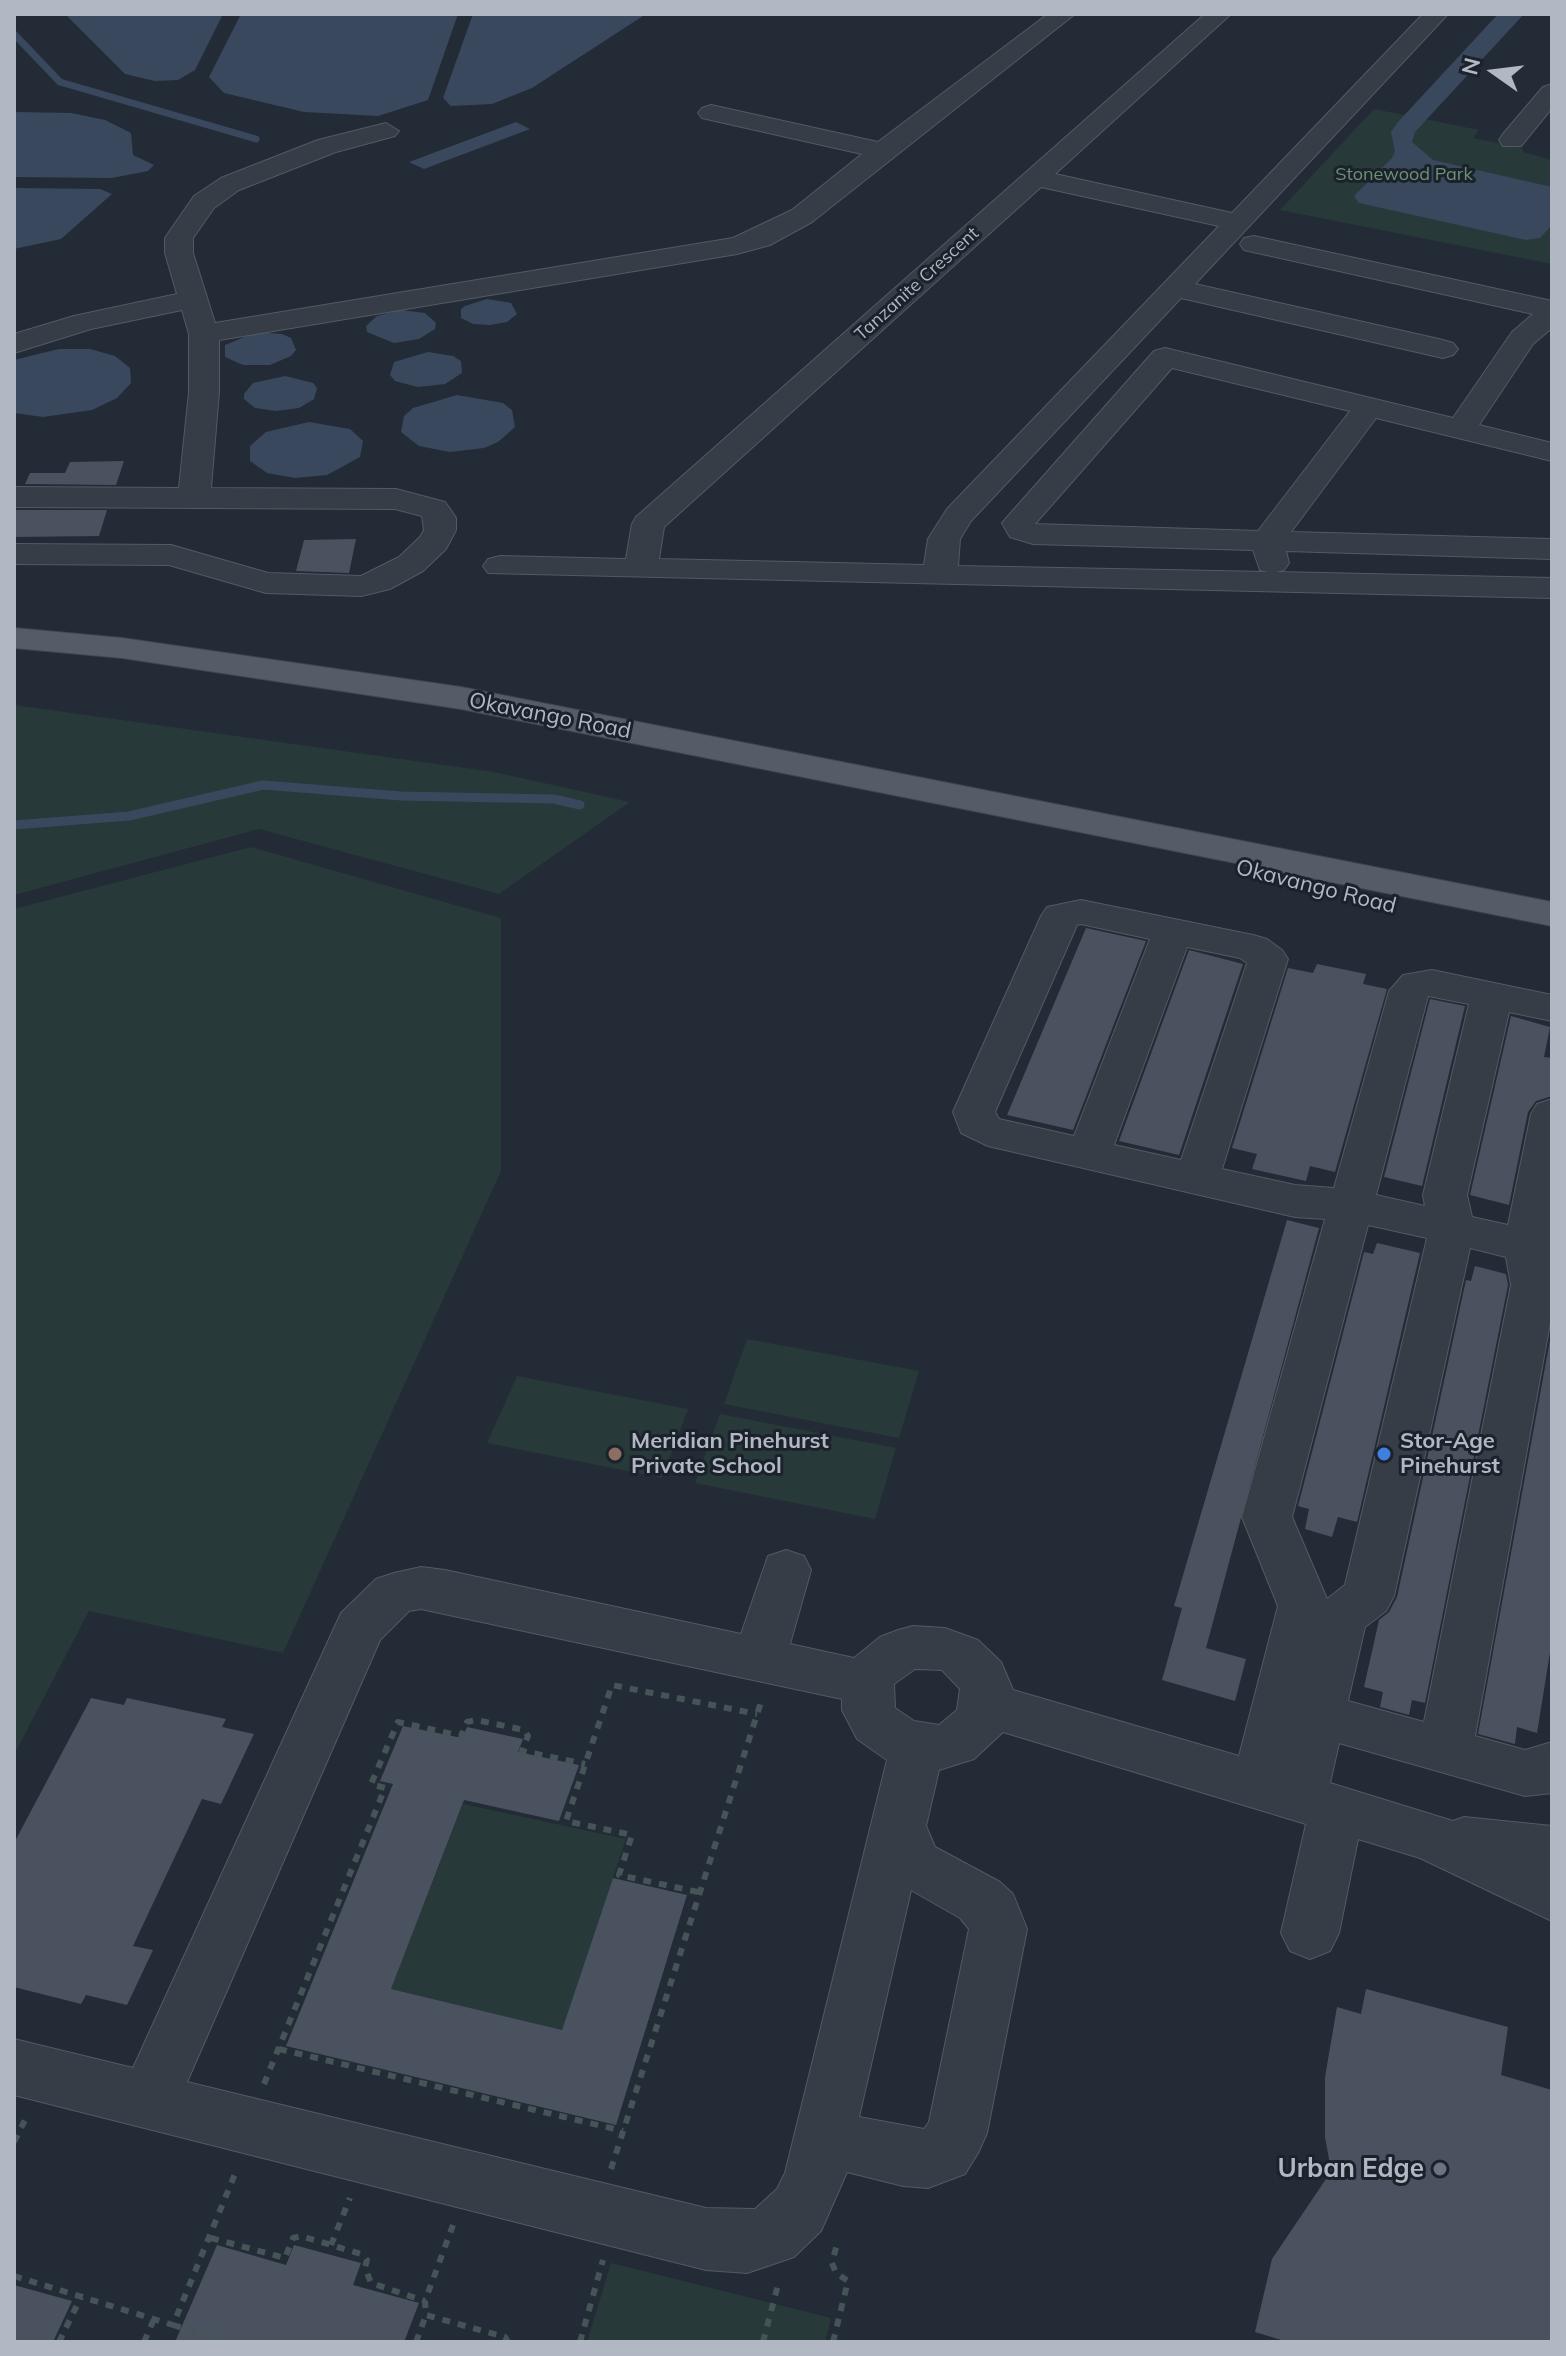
<!DOCTYPE html>
<style>
body{margin:0}
#map{position:relative;width:1566px;height:2356px;overflow:hidden;background:#232b36;font-family:Mulish,sans-serif}
canvas{display:block}
.frame{position:absolute;inset:0;border:16px solid #b1b7c3;pointer-events:none}
.north{position:absolute;left:1454px;top:32px;width:80px;height:80px;-webkit-text-stroke:6px #1c222b;paint-order:stroke;rotate:284deg;font-size:22px;font-weight:700;line-height:32px;text-align:center;color:#b1b7c3}
.north::after{content:'';display:block;margin:auto;width:28px;height:36px;background:#b1b7c3;clip-path:polygon(50% 0,100% 100%,50% 72%,0 100%)}
</style>
<div id="map">
<canvas width="1566" height="2356"></canvas>
<div class="frame"></div>
<div class="north">N</div>
</div>
<script>
const g = document.querySelector('canvas').getContext('2d');
g.lineJoin = 'round';
function fillPath(path, color) {
  g.fillStyle = color;
  g.fill(path, 'evenodd');
}
function toPath(rows) {
  const path = new Path2D();
  for (const r of rows) {
    path.moveTo(r[0], r[1]);
    for (let i = 2; i < r.length; i += 2) path.lineTo(r[i], r[i + 1]);
  }
  return path;
}
function strokePath(path, color, width, dash) {
  g.strokeStyle = color;
  g.lineWidth = width;
  g.lineCap = dash ? 'butt' : 'round';
  g.setLineDash(dash || []);
  g.stroke(path);
}
function write(font, color, halo, rows, align = 'center') {
  g.font = font + ' Mulish,sans-serif';
  g.lineWidth = 6;
  g.setLineDash([]);
  g.textBaseline = 'middle';
  g.strokeStyle = halo;
  g.fillStyle = color;
  for (const [text, x, y, turn = 0] of rows) {
    g.save();
    g.translate(x, y);
    g.rotate((+turn || 0) * Math.PI / 180);
    g.textAlign = isNaN(turn) ? turn : align;
    if (halo) g.strokeText(text, 0, 0);
    g.fillText(text, 0, 0);
    g.restore();
  }
}
fillPath(toPath([
 [1374,109,1479,130,1473,138,1522,148,1523,152,1552,160,1552,264,1280,210],
 [14,705,494,772,630,802,499,894,259,829,14,895],
 [251,847,501,918,501,1171,283,1653,89,1611,14,1755,14,909],
 [747,1339,919,1371,899,1438,724,1404],
 [517,1376,688,1409,662,1478,487,1443],
 [720,1414,896,1448,875,1519,695,1483],
 [463,1804,626,1839,562,2030,391,1989],
 [611,2263,831,2318,825,2342,587,2342]
]), '#283939');
fillPath(toPath([
 [65,14,223,14,195,70,178,80,155,81,125,74],
 [241,14,458,14,428,100,378,116,304,112,224,93,209,77],
 [473,14,646,14,532,88,492,104,451,106,443,98],
 [1498,14,1524,14,1415,132,1412,142,1433,160,1552,187,1552,225,1540,238,1526,240,1359,203,1354,196,1392,158,1395,151,1391,132,1398,122],
 [14,112,71,113,105,120,131,133,133,155,154,165,148,171,112,178,14,177],
 [516,122,530,129,424,169,409,162],
 [14,188,100,189,112,194,61,239,14,249],
 [487,299,511,303,517,314,507,322,490,325,473,324,461,318,461,309,465,306],
 [401,310,425,313,436,323,435,329,419,339,394,343,367,332,366,326,377,316],
 [257,332,282,334,291,338,296,350,291,356,270,365,243,365,225,357,225,345],
 [59,349,90,349,115,356,130,368,131,383,117,398,92,410,43,417,14,413,14,360],
 [428,352,453,356,461,361,462,373,445,384,418,387,395,381,390,375,394,362],
 [285,376,313,383,317,388,314,399,299,408,276,411,255,408,244,399,244,394,253,383],
 [457,395,503,403,512,410,515,427,498,442,484,448,450,452,419,446,401,432,404,416,413,408],
 [309,422,350,429,363,441,360,457,327,475,295,478,267,473,250,461,250,446,266,432]
]), '#3a485e');
strokePath(toPath([
 [14,34,60,82,256,139]
]), '#3a485e', 7);
strokePath(toPath([
 [14,825,129,816,263,785,401,796,554,799,580,805]
]), '#3a485e', 9);
fillPath(toPath([
 [124,461,116,485,25,484,30,473,65,473,70,462],
 [107,510,99,536,14,537,14,510],
 [356,539,349,573,296,571,304,540],
 [1086,928,1146,941,1073,1130,1007,1115],
 [1189,950,1243,964,1179,1155,1119,1141],
 [1317,964,1366,974,1363,984,1387,989,1335,1172,1310,1166,1306,1181,1252,1169,1257,1154,1232,1148,1288,968,1313,973],
 [1430,999,1465,1006,1422,1186,1384,1177],
 [1511,1016,1550,1027,1544,1057,1552,1058,1552,1096,1536,1101,1528,1112,1509,1205,1470,1195],
 [1287,1220,1319,1228,1206,1648,1246,1659,1235,1701,1162,1680,1182,1608,1174,1606],
 [1377,1243,1420,1253,1357,1522,1338,1517,1332,1537,1305,1529,1309,1509,1298,1506,1364,1252,1373,1254],
 [1475,1266,1506,1274,1508,1285,1425,1703,1412,1700,1409,1715,1380,1707,1383,1692,1364,1687,1379,1620,1389,1612,1397,1597,1466,1280,1471,1281],
 [1552,1329,1552,1640,1537,1733,1517,1727,1515,1744,1478,1734],
 [91,1698,124,1705,127,1698,226,1719,222,1727,254,1734,221,1804,202,1799,133,1946,153,1950,127,2005,86,1995,81,2004,14,1987,14,1843],
 [403,1726,462,1738,467,1727,523,1739,518,1752,579,1765,559,1821,464,1800,391,1989,562,2030,613,1878,687,1895,616,2125,286,2046,393,1784,380,1781],
 [1366,1989,1508,2027,1501,2075,1552,2090,1552,2342,1288,2342,1255,2332,1272,2259,1326,2179,1329,2159,1325,2137,1325,2077,1337,2007,1361,2014],
 [217,2245,286,2265,294,2245,361,2263,353,2285,419,2303,404,2342,175,2342],
 [14,2285,72,2301,53,2342,14,2342]
]), '#4a5260');
const minor = toPath([
 [1048,14,1075,14,812,222,770,245,737,254,219,340,219,392,211,488,396,489,445,502,450,509,456,518,456,530,446,549,423,571,390,589,361,596,266,593,169,565,14,564,14,544,171,545,268,573,361,576,399,557,420,537,424,530,422,516,395,509,14,507,14,487,179,488,189,392,189,334,182,310,91,329,14,353,14,334,74,316,177,294,165,253,165,238,194,196,221,178,318,140,386,123,399,131,395,136,336,152,239,190,214,208,193,238,193,253,215,323,733,238,792,210,862,154,702,118,698,113,702,108,711,105,878,142,1048,14],
 [1205,14,1231,14,1055,174,1232,213,1423,14,1448,14,1195,284,1443,340,1453,343,1458,349,1453,355,1443,358,1181,298,971,521,960,539,958,566,1268,572,1260,570,1253,550,1033,544,1010,537,1002,523,1154,351,1165,348,1453,418,1512,332,1533,314,1244,250,1240,244,1244,238,1254,236,1552,301,1552,328,1533,344,1479,425,1552,443,1552,461,1376,418,1291,532,1552,539,1552,559,1286,551,1289,563,1284,570,1276,572,1552,578,1552,598,488,573,483,566,488,559,500,556,626,559,632,524,636,517,1205,14],
 [1041,187,1219,226,947,509,928,539,924,565,659,559,664,527,1041,187],
 [1172,368,1350,411,1258,531,1035,524,1172,368],
 [1552,84,1552,108,1521,146,1503,146,1499,140,1503,134,1543,87,1552,84],
 [1081,900,1253,935,1267,939,1282,950,1288,959,1222,1169,1295,1185,1334,1188,1389,991,1403,975,1432,970,1552,995,1552,1021,1509,1012,1467,1195,1472,1217,1508,1225,1531,1114,1537,1104,1552,1099,1552,1312,1475,1736,1525,1750,1552,1742,1552,1793,1525,1796,1339,1743,1330,1783,1453,1821,1464,1817,1552,1826,1552,1921,1420,1858,1358,1839,1339,1933,1330,1951,1310,1959,1290,1951,1281,1933,1306,1824,1003,1732,974,1759,939,1770,926,1826,935,1847,1000,1882,1013,1894,1027,1929,987,2133,978,2153,965,2174,928,2188,903,2186,847,2172,821,2231,794,2257,747,2273,706,2270,14,2095,14,2039,133,2068,341,1613,376,1579,394,1573,421,1567,445,1570,741,1634,768,1556,786,1550,804,1556,811,1570,790,1644,854,1658,880,1637,898,1630,913,1626,945,1628,978,1640,1001,1662,1013,1690,1239,1756,1278,1606,1242,1517,1325,1219,1295,1217,988,1146,961,1133,953,1112,1041,916,1047,907,1081,900],
 [1081,924,1150,939,1074,1136,999,1119,995,1112,1077,925,1081,924],
 [1187,947,1240,958,1247,963,1181,1160,1114,1145,1187,947],
 [1428,996,1469,1004,1423,1195,1425,1206,1376,1195,1428,996],
 [1368,1225,1427,1238,1345,1585,1327,1599,1292,1517,1368,1225],
 [1470,1248,1506,1257,1511,1285,1424,1722,1348,1701,1365,1627,1386,1611,1394,1596,1470,1248],
 [421,1609,842,1699,842,1710,857,1739,887,1760,785,2173,777,2189,755,2209,706,2208,187,2082,380,1640,409,1611,421,1609],
 [915,1669,942,1670,960,1689,957,1710,939,1725,914,1721,895,1708,894,1684,915,1669],
 [911,1890,960,1918,969,1929,929,2122,924,2129,859,2117,911,1890]
]);
const major = toPath([
 [14,628,122,638,461,687,1552,902,1552,926,461,709,122,658,14,648,14,628]
]);
strokePath(minor, '#545a64', 2);
strokePath(major, '#404650', 2);
strokePath(toPath([
 [698,1892,619,1875,632,1835,566,1821,612,1685,757,1714],
 [279,2049,623,2131],
 [264,2084,385,1788,371,1784,398,1722,461,1736,467,1722,476,1720,524,1730,528,1736,522,1751,585,1764],
 [14,2142,28,2114],
 [611,2169,762,1699],
 [453,2225,425,2301,426,2315,505,2337,508,2342],
 [211,2238,285,2258,293,2238,301,2236,361,2254,367,2260,365,2267,371,2283,425,2301],
 [331,2245,350,2198],
 [14,2276,173,2325,237,2169],
 [173,2325,230,2342],
 [59,2342,81,2297],
 [144,2342,154,2319],
 [416,2342,426,2315],
 [580,2342,603,2260],
 [763,2342,779,2281],
 [833,2342,848,2281,836,2273,832,2263,838,2240]
]), '#455457', 6, [8, 8]);
fillPath(minor, '#363d47');
fillPath(major, '#545c67');
for (const [x, y, r, color] of [
 [615,1454,8,"#8d6e63"],
 [1384,1454,8,"#3f7fe0"],
 [1440,2169,8,"#6b7280"]
]) {
  const dot = new Path2D();
  dot.arc(x, y, r, 0, 2 * Math.PI);
  g.fillStyle = color;
  g.fill(dot);
  strokePath(dot, '#1c222b', 3);
}
write('18px', '#6b9175', '#1c222b', [
 ["Stonewood Park",1404,175]
]);
write('18px', '#b1b7c3', '#1c222b', [
 ["Tanzanite Crescent",917,284,-42]
]);
write('22px', '#b1b7c3', '#1c222b', [
 ["Okavango Road",550,716,11],
 ["Okavango Road",1316,887,14]
]);
write('bold 22px', '#b1b7c3', '#1c222b', [
 ["Meridian Pinehurst",631,1441],
 ["Private School",631,1466],
 ["Stor-Age",1400,1441],
 ["Pinehurst",1400,1466]
], 'left');
write('bold 26px', '#b1b7c3', '#1c222b', [
 ["Urban Edge",1424,2169]
], 'right');
</script>
